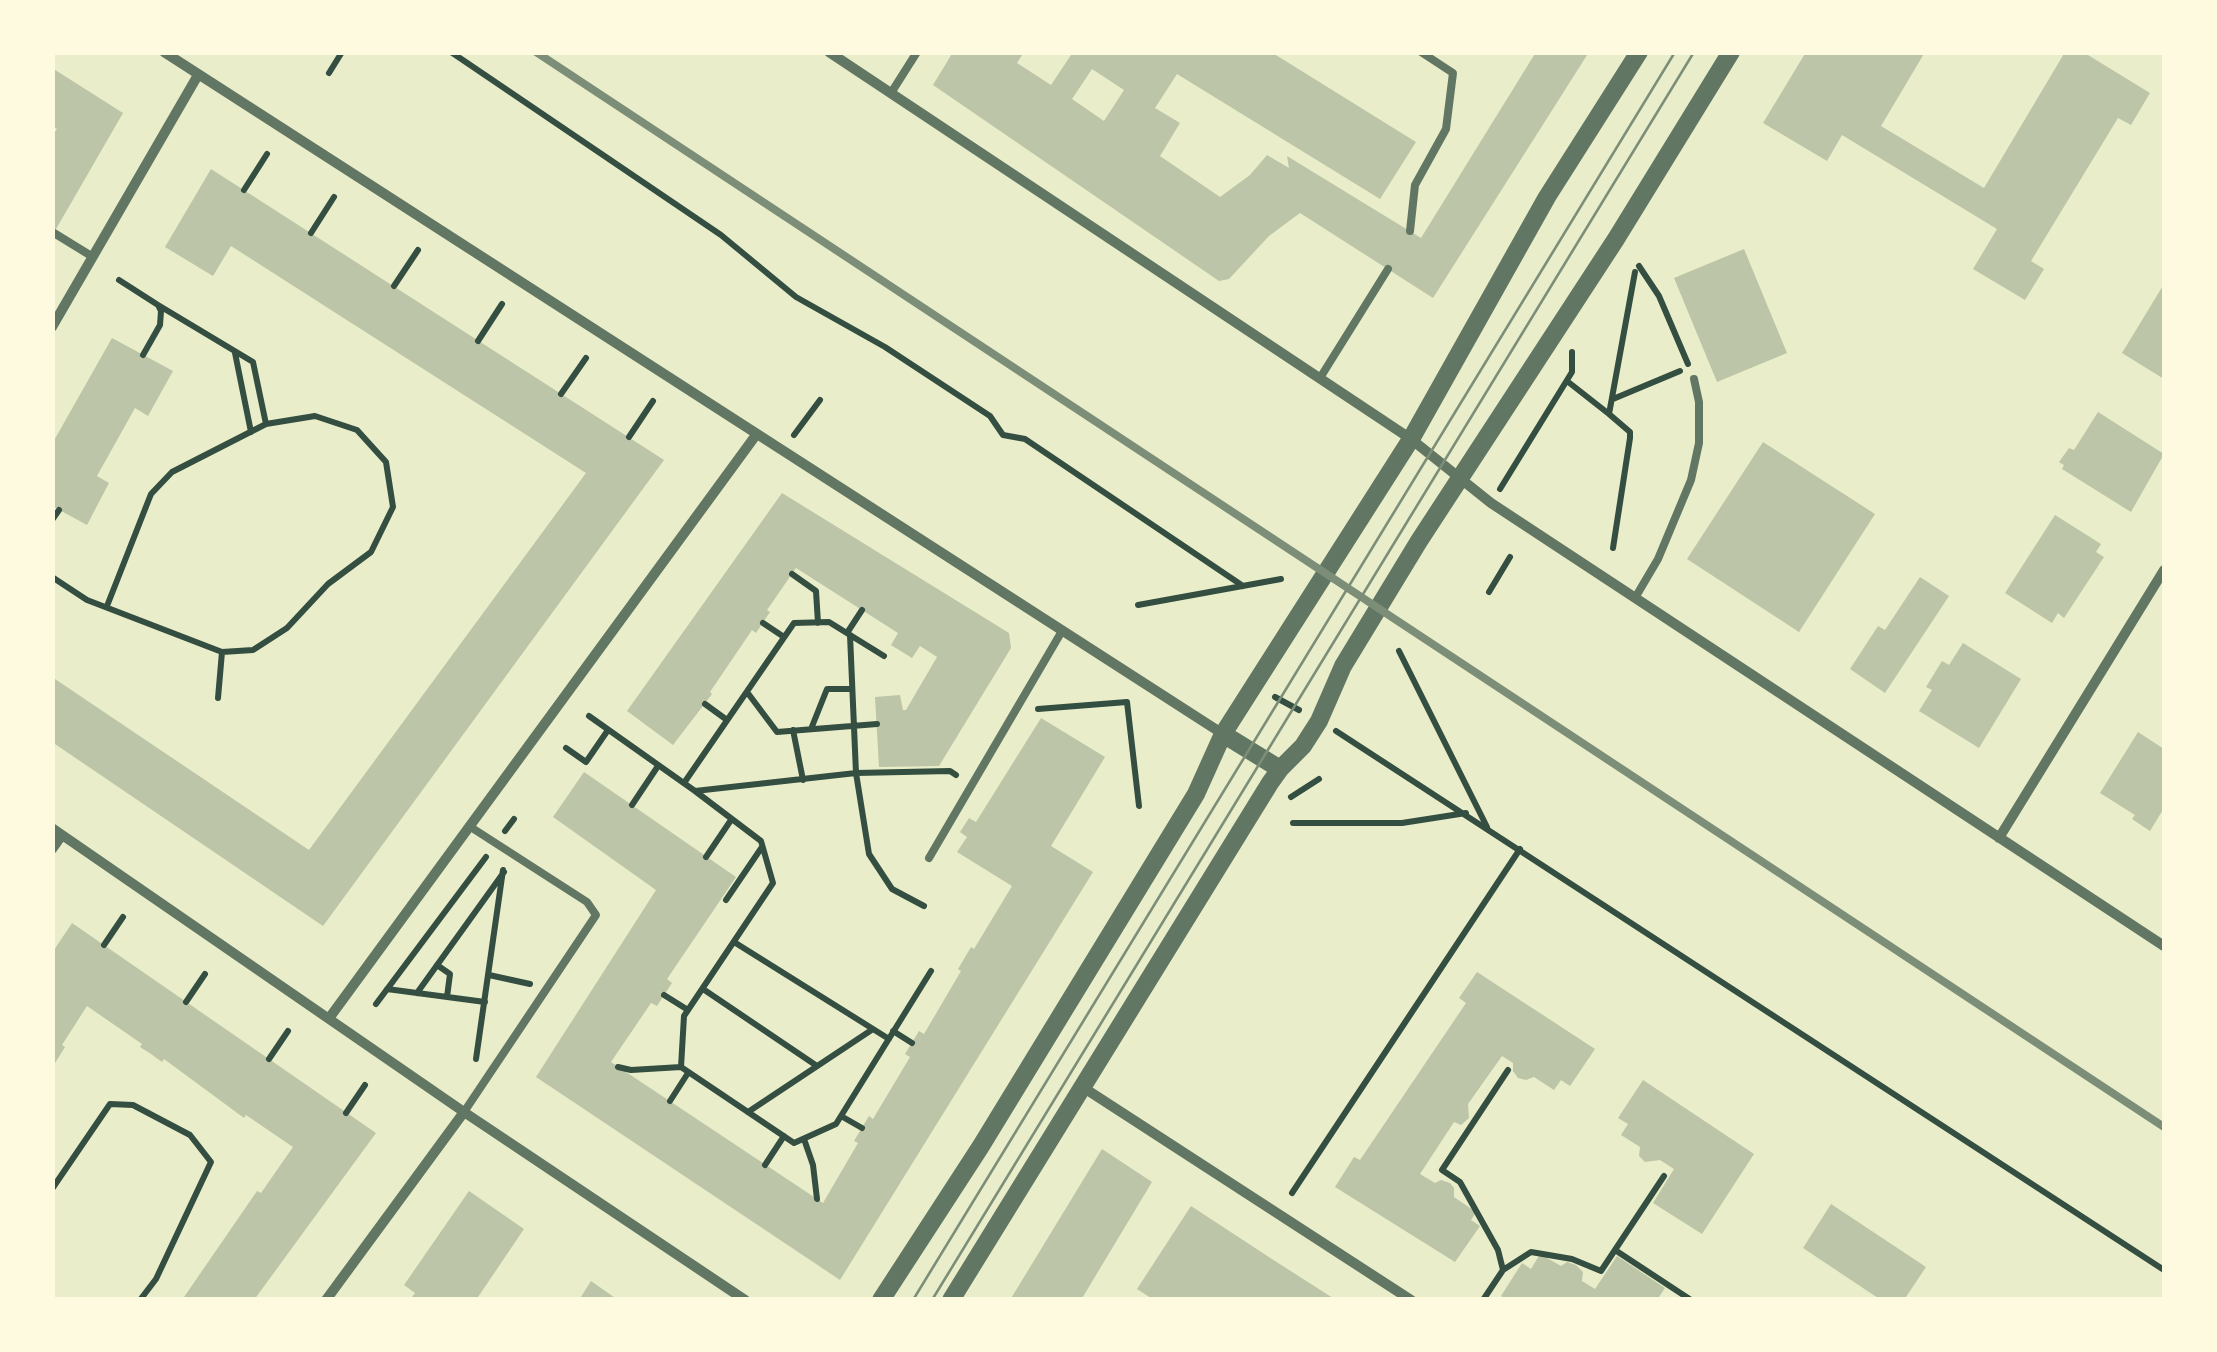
<!DOCTYPE html>
<style>
body{margin:0}
#map{position:relative;width:2217px;height:1352px;overflow:hidden;background:#e9edc9;font-family:Lora,serif}
canvas{display:block}
.frame{position:absolute;inset:0;border:55px solid #fefae0;pointer-events:none}
</style>
<div id="map">
<canvas width="2217" height="1352"></canvas>
<div class="frame"></div>
</div>
<script>
const g = document.querySelector('canvas').getContext('2d');
g.lineJoin = 'round';
function fillPath(path, color) {
  g.fillStyle = color;
  g.fill(path, 'evenodd');
}
function toPath(rows) {
  const path = new Path2D();
  for (const r of rows) {
    path.moveTo(r[0], r[1]);
    for (let i = 2; i < r.length; i += 2) path.lineTo(r[i], r[i + 1]);
  }
  return path;
}
function strokePath(path, color, width, dash) {
  g.strokeStyle = color;
  g.lineWidth = width;
  g.lineCap = dash ? 'butt' : 'round';
  g.setLineDash(dash || []);
  g.stroke(path);
}
fillPath(toPath([
 [953,52,1024,52,1017,63,1051,85,1071,55,1067,52,1271,52,1416,142,1380,199,1177,74,1155,108,1180,123,1160,156,1220,197,1250,175,1267,155,1289,168,1287,156,1421,238,1536,52,1589,52,1433,298,1300,213,1269,236,1229,279,1219,281,933,85],
 [1092,69,1124,90,1104,121,1072,99],
 [1806,52,1925,52,1881,126,1984,188,2065,52,2083,52,2150,93,2131,125,2118,118,2031,261,2044,269,2025,300,1973,269,1997,229,1842,135,1827,161,1763,123],
 [52,68,123,113,52,236,52,136,57,129,52,126],
 [211,169,664,460,323,926,52,742,52,677,309,850,586,473,231,246,213,276,165,247],
 [1744,249,1787,353,1717,382,1674,278],
 [2164,284,2164,379,2122,353],
 [112,338,173,371,148,416,135,408,97,476,109,483,87,525,52,506,52,444],
 [2098,412,2164,454,2131,512,2062,469,2064,465,2059,462,2069,448,2074,450],
 [1763,442,1875,514,1799,632,1687,559],
 [782,493,1009,633,1011,648,939,766,879,767,875,697,900,695,903,710,906,710,937,657,920,646,912,658,891,645,898,633,796,568,767,610,770,612,756,633,752,630,710,692,712,694,673,745,627,711],
 [2055,515,2101,544,2096,552,2104,557,2064,618,2058,613,2052,623,2005,593],
 [1920,577,1949,596,1885,693,1850,669,1878,626,1885,630],
 [1963,643,2021,679,1979,748,1919,711,1932,690,1926,687,1942,661,1949,665],
 [1041,718,1105,757,1051,846,1093,872,840,1280,536,1077,656,890,553,817,584,772,736,877,667,979,672,983,664,995,657,1006,651,1003,611,1062,823,1203,858,1143,854,1141,869,1116,873,1119,910,1057,905,1054,919,1031,924,1034,961,971,958,969,971,947,974,949,1012,886,957,852,967,837,960,832,969,818,976,822],
 [2138,732,2164,749,2164,808,2150,831,2132,819,2135,815,2100,793],
 [72,923,376,1133,254,1300,182,1300,257,1191,261,1193,293,1147,246,1115,244,1118,164,1059,162,1062,151,1054,140,1047,142,1044,87,1006,62,1045,65,1047,52,1068,52,953],
 [1477,972,1595,1049,1570,1086,1561,1080,1554,1090,1534,1077,1526,1080,1518,1078,1513,1071,1513,1063,1502,1056,1468,1104,1469,1118,1461,1125,1454,1122,1420,1174,1435,1183,1441,1180,1450,1183,1454,1188,1454,1197,1476,1212,1471,1220,1480,1226,1455,1262,1335,1187,1354,1157,1360,1160,1466,1003,1459,998],
 [1643,1080,1754,1154,1702,1234,1653,1203,1674,1169,1660,1160,1645,1162,1639,1156,1640,1147,1621,1135,1628,1124,1618,1118],
 [1102,1149,1152,1182,1081,1300,1010,1300],
 [469,1191,524,1229,476,1300,410,1300,415,1293,404,1285],
 [1831,1204,1926,1267,1904,1300,1881,1300,1803,1248],
 [1191,1206,1275,1261,1336,1300,1154,1300,1137,1289],
 [1540,1254,1561,1266,1567,1262,1576,1265,1583,1272,1582,1281,1595,1289,1617,1256,1665,1288,1657,1300,1507,1300,1501,1296,1522,1263,1531,1269],
 [591,1281,618,1300,579,1300]
]), '#bcc5a7');
strokePath(toPath([
 [451,52,721,235,796,297,885,347,990,416,1003,435,1025,439,1243,586],
 [329,73,342,52],
 [244,190,267,154],
 [311,233,334,197],
 [1639,266,1659,296,1688,364],
 [119,280,158,305,161,311,160,325,143,355],
 [394,286,418,250],
 [158,305,253,362,266,424],
 [478,341,502,304],
 [235,353,251,432],
 [1567,381,1609,414],
 [561,394,586,358],
 [1613,399,1680,371],
 [794,435,820,400],
 [629,437,653,401],
 [1500,489,1572,372,1572,352],
 [52,520,59,510],
 [1613,548,1630,438,1630,432,1609,414,1635,272],
 [792,574,816,591,818,623],
 [52,577,87,600,222,652,253,650,287,628,328,584,371,552,393,507,386,462,357,430,315,416,266,424,172,472,151,494,107,606],
 [1489,592,1510,557],
 [1138,605,1281,579],
 [763,623,784,637],
 [847,633,862,610],
 [850,635,856,773,869,854,892,889,924,906],
 [1399,651,1487,827],
 [747,692,777,732,877,724],
 [1275,697,1299,710],
 [218,698,222,652],
 [705,704,727,720],
 [1038,709,1127,702,1139,806],
 [589,716,695,791,856,773,950,771,956,775],
 [811,729,827,689,852,689],
 [793,730,803,780],
 [1336,731,2164,1270],
 [566,748,586,762,608,730],
 [684,783,794,623,829,622,884,656],
 [695,791,761,841,773,883,684,1016,681,1067,794,1143,836,1124,931,971],
 [1291,797,1319,779],
 [632,805,658,766],
 [1293,823,1402,823,1466,813],
 [505,831,514,819],
 [706,857,731,820],
 [726,900,762,847],
 [734,942,889,1039],
 [104,945,123,917],
 [437,965,450,974,447,997],
 [489,975,530,984],
 [387,989,485,1002],
 [703,989,817,1066],
 [417,993,504,872],
 [664,995,688,1010],
 [186,1002,205,974],
 [376,1004,486,857],
 [893,1031,912,1043],
 [269,1059,288,1031],
 [476,1059,503,870],
 [618,1067,631,1070,681,1067],
 [670,1101,688,1073],
 [748,1112,873,1029],
 [346,1113,365,1085],
 [841,1116,862,1128],
 [804,1139,813,1165,817,1199],
 [765,1165,784,1136],
 [52,1189,110,1104,133,1105,190,1135,211,1162,156,1279,140,1300],
 [1292,1193,1520,849],
 [1615,1250,1691,1300],
 [1503,1270,1498,1250,1460,1182,1442,1170,1508,1070],
 [1483,1300,1503,1270,1531,1252,1572,1259,1601,1271,1664,1176]
]), '#344e41', 6);
strokePath(toPath([
 [891,93,917,52],
 [1410,231,1415,185,1446,129,1453,73,1421,52],
 [54,233,93,257],
 [1320,378,1388,269],
 [1635,598,1658,559,1691,480,1699,443,1699,402,1694,379],
 [929,858,1062,631],
 [464,1112,596,915,587,902,469,826]
]), '#617663', 8);
strokePath(toPath([
 [164,52,1223,734],
 [829,52,1411,439,1491,503,2164,946],
 [52,327,198,75],
 [52,828,464,1112,745,1300],
 [1999,838,2164,570],
 [52,849,62,835],
 [330,1017,756,435],
 [1081,1086,1411,1300],
 [326,1300,464,1112]
]), '#617663', 10);
strokePath(toPath([
 [1223,734,1280,769],
 [881,1300,981,1146,1196,794,1223,734,1411,439,1547,197,1639,52],
 [951,1300,1270,783,1280,769,1303,746,1319,721,1343,666,1419,541,1616,239,1731,52]
]), '#617663', 18);
strokePath(toPath([
 [913,1300,1675,52],
 [932,1300,1694,52]
]), '#7c8e77', 2.5);
strokePath(toPath([
 [536,52,2164,1127]
]), '#7c8e77', 8);
</script>
